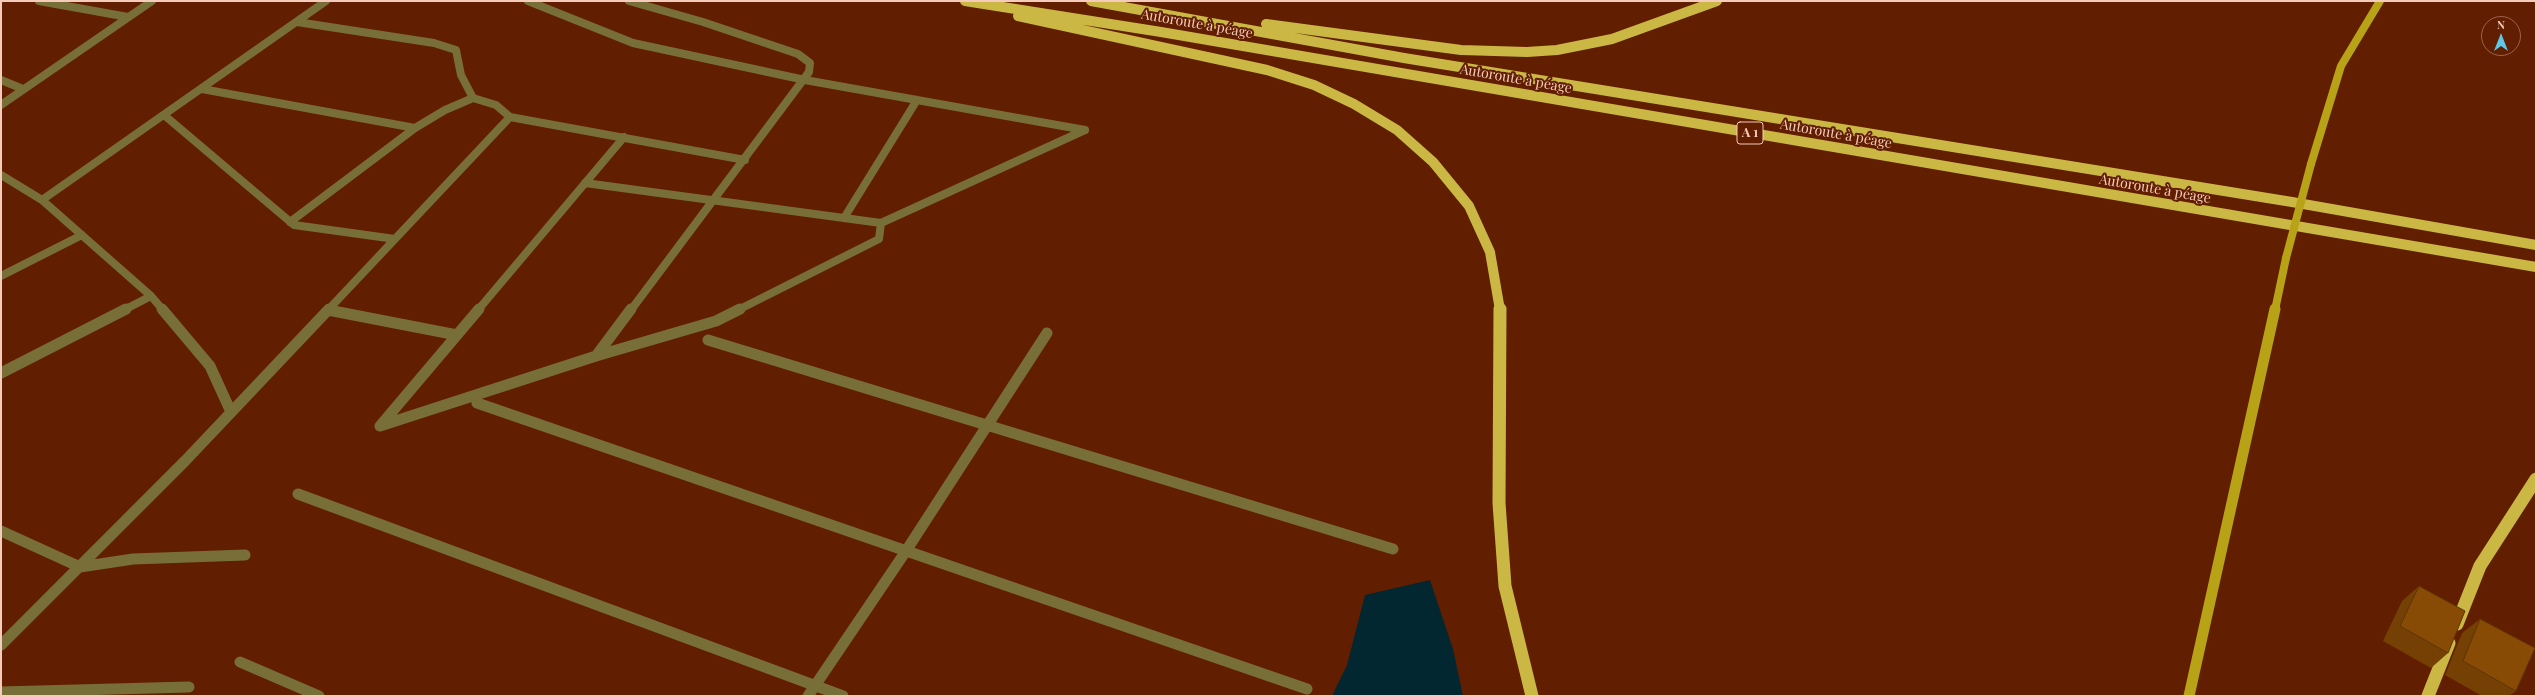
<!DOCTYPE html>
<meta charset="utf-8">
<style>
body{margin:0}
#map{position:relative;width:2537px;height:697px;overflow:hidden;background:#621e01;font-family:"Playfair Display",serif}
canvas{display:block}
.frame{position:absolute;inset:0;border:2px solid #f5cbbc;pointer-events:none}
.north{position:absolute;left:2481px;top:16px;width:40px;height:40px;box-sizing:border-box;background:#621e01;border:1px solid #9d634c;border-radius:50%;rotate:0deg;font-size:11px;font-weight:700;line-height:16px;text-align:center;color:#f5cbbc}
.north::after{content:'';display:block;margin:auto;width:14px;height:18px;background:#5cc7e7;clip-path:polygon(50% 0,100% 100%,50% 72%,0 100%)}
</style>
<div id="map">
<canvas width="2537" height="697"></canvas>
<div class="frame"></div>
<div class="north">N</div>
</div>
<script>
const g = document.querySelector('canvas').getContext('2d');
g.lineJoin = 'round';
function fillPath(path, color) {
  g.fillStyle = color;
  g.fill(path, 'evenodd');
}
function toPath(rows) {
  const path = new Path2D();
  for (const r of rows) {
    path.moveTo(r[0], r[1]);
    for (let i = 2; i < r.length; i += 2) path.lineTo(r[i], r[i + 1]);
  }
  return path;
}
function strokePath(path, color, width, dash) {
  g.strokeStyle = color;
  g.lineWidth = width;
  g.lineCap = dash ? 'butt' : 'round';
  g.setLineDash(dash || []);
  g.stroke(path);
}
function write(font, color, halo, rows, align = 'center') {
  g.font = font + ' "Playfair Display",serif';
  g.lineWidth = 4;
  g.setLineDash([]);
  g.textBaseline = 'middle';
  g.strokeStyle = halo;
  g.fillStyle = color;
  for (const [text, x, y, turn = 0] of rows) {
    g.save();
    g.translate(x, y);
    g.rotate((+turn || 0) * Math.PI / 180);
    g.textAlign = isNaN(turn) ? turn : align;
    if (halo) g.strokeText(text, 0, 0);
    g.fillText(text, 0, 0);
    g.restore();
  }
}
fillPath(toPath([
 [1430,580,1453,649,1463,696,1332,696,1347,665,1365,595]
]), '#022731');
strokePath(toPath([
 [39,1,128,17],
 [528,1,633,43,805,80,1085,130],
 [629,1,703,22,798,54,810,63,809,72,631,310],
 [297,22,434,43,456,50,461,75,473,98],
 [1,80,23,89],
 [202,89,415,128],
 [1,105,152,1],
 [164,115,294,225,395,239],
 [1,175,42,200,151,296,163,310],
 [585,183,881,223,1085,130],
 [42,200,326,1],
 [844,218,917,100],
 [290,222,415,128,445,110,473,98,496,105,510,117,745,160],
 [1,276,82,235],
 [124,310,151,296],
 [328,310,510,117],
 [478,310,624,137],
 [738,310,879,239,881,223]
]), '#786f38', 8);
strokePath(toPath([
 [162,309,210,366,231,412],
 [328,310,457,335],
 [708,340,1393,549],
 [596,356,631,309],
 [1,373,126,309],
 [477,403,1307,689],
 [380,426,596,356,716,321,740,309],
 [380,426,479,309],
 [298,494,843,696],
 [1,531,80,567,133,559,245,555],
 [1,645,185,461,329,309],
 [240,662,319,696],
 [1,692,189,687],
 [808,696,906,551,1047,333]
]), '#786f38', 11);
strokePath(toPath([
 [2311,164,2341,66,2380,1],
 [2275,310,2286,258]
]), '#b7a315', 8);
strokePath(toPath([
 [2189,696,2275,309]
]), '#b7a315', 11);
strokePath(toPath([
 [965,1,1161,32,2536,267],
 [1091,1,1404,58,2292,202,2536,245],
 [1018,16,1267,70,1314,85,1354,104,1397,130,1433,162,1469,206,1490,252,1500,310],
 [1266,24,1461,50,1527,52,1557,50,1612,39,1717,1]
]), '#cbb844', 10);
strokePath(toPath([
 [1500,309,1499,503,1505,586,1532,696],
 [2457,624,2480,566,2536,479],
 [2428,696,2449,643]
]), '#cbb844', 13);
strokePath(toPath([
 [2286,258,2311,164]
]), '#b7a315', 8);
fillPath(toPath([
 [2419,586,2448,653,2431,668,2383,641,2402,601],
 [2480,619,2516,691,2509,696,2482,696,2445,675,2462,633]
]), '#754004');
const building = toPath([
 [2419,586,2465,611,2448,653,2400,626,2419,586],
 [2480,619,2535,648,2516,691,2463,661,2480,619]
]);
fillPath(building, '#884b05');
strokePath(building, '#5f3404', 1);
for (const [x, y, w] of [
 [1750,133,26]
]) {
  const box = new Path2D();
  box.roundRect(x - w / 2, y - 11, w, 22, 3);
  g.fillStyle = '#621e01';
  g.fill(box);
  strokePath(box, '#f5cbbc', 1);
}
write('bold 13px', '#f5cbbc', null, [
 ["A 1",1750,133]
]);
write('14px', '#f5cbbc', '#621e01', [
 ["Autoroute à péage",1197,24,10],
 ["Autoroute à péage",1516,79,10],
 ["Autoroute à péage",1836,134,10],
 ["Autoroute à péage",2155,189,10]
]);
</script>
